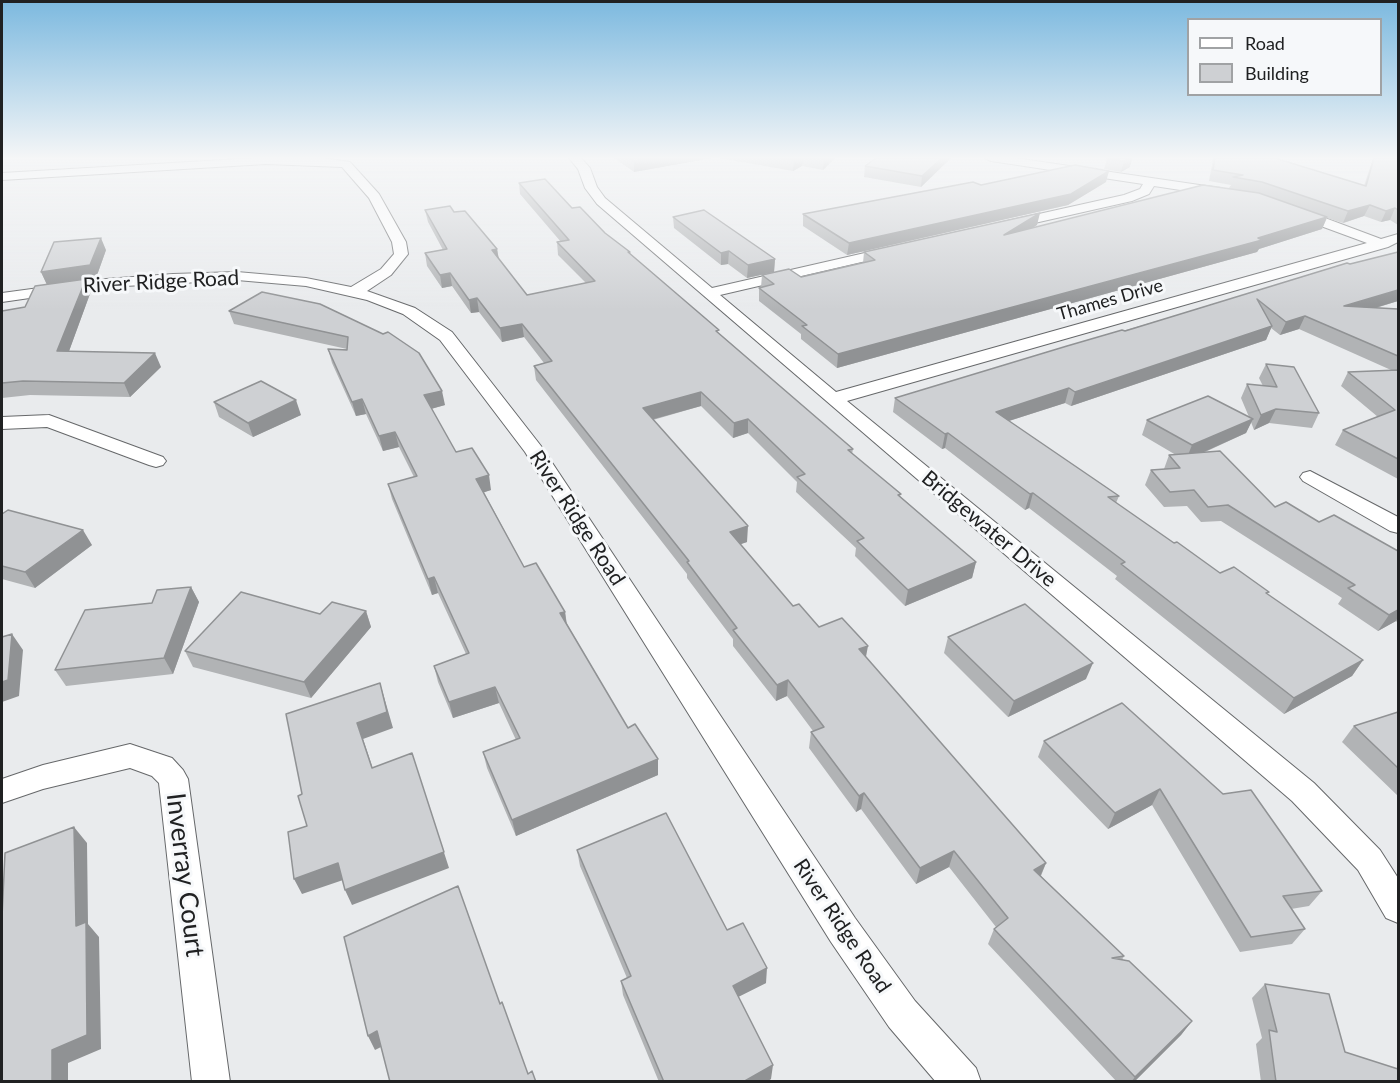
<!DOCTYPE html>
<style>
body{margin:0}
#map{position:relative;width:1400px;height:1083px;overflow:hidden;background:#e9ebed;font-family:Lato,sans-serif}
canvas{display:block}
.frame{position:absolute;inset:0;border:3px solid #202122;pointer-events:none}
.legend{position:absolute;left:1187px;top:18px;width:195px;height:78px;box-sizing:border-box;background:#f6f8fa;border:2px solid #a0a2a4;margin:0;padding:8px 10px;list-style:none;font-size:18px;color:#202122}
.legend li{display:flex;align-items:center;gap:12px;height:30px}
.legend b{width:30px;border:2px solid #a0a2a4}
</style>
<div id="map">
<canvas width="1400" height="1083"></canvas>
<div class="frame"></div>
<ul class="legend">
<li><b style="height:8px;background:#fff"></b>Road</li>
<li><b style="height:16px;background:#ced0d3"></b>Building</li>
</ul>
</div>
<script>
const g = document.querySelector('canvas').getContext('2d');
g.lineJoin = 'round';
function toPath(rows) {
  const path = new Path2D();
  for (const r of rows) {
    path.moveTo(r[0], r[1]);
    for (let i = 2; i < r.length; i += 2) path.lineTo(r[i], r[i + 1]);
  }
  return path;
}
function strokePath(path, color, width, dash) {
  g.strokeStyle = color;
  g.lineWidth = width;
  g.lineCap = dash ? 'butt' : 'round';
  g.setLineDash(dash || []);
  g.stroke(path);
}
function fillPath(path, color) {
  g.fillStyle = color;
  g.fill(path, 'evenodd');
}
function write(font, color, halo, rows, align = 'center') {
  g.font = font + ' Lato,sans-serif';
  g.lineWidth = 6;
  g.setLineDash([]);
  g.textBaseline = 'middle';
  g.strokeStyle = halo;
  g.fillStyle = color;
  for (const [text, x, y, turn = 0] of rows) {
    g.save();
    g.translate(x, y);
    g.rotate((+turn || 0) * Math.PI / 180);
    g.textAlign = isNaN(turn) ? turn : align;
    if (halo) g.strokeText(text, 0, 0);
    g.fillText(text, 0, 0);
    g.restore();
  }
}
const street = toPath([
 [257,158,322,158,350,162,379,194,406,242,408,254,391,275,367,291,415,308,452,332,541,446,855,918,915,1001,976,1068,981,1082,936,1082,889,1027,831,942,525,452,440,340,403,314,367,300,306,286,237,280,106,287,2,302,2,293,106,279,173,274,237,272,306,278,351,287,381,269,394,254,392,242,369,198,342,167,266,164,2,180,2,173,257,158],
 [569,158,581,158,590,168,597,187,605,198,712,288,891,247,896,248,898,251,896,254,720,295,836,392,1367,243,1291,215,1290,212,1291,209,1301,209,1381,239,1398,234,1398,242,1388,247,847,401,1314,783,1380,850,1398,878,1398,923,1386,918,1358,870,1292,801,597,204,585,188,578,169,569,158],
 [985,158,1015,158,1220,188,1226,192,1220,196,1154,186,1149,194,1132,201,1008,229,1003,228,1001,225,1003,222,1124,195,1140,189,1143,184,991,161,985,158],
 [49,415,163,457,166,461,163,465,156,467,149,465,47,427,2,429,2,417,49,415],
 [1310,471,1398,517,1398,533,1390,531,1303,481,1300,477,1303,473,1310,471],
 [130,744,172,758,183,770,188,779,230,1082,192,1082,159,783,152,776,130,768,43,789,2,803,2,779,43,765,130,744]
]);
strokePath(street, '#66686a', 2);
fillPath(street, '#fff');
fillPath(toPath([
 [614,158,712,158,634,172],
 [719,158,835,158,823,170,802,166,793,171],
 [951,158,921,187,864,177,865,166],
 [1109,158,1132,158,1130,167,1121,172,1104,169,1107,159],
 [1213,158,1278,158,1278,159,1364,186,1373,158,1398,158,1398,225,1390,220,1381,222,1364,216,1343,223,1327,218,1322,229,1259,249,1257,252,837,368,801,339,801,334,759,301,759,288,761,287,762,275,801,277,863,263,864,252,1037,225,1032,228,1229,188,1231,185,1209,181],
 [1106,182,1068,205,847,255,803,226,803,214,981,185],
 [519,183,572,208,630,252,630,254,719,333,853,449,852,454,901,494,900,496,976,562,972,578,905,606,855,556,856,548,796,492,797,482,748,433,733,438,701,406,653,420,747,542,740,544,793,606,819,627,866,657,1046,863,1041,876,1124,956,1122,960,1192,1021,1181,1035,1134,1082,1117,1082,988,944,994,929,996,927,949,867,916,884,861,809,856,812,809,748,811,732,813,731,787,696,776,701,733,646,733,639,687,578,687,574,536,380,534,366,544,363,524,337,502,342,479,312,471,313,452,286,442,288,427,266,425,253,443,250,428,222,425,210,454,212,497,249,499,259,527,295,586,283,558,255,557,242,561,242,520,194],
 [673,217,775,259,774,272,747,278,728,264,721,265,674,228],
 [106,250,96,278,86,279,91,291,69,351,161,367,130,397,30,395,2,398,2,311,25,307,47,284,41,272],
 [1350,264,1398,301,1376,308,1398,309,1398,479,1335,445,1343,430,1378,417,1341,386,1348,372,1391,370,1299,329,1280,335,1271,328,1266,340,1071,406,1065,403,1009,421,1119,496,1116,503,1174,543,1220,573,1268,595,1363,660,1352,676,1284,714,1115,579,1117,576,1029,508,1025,510,945,448,942,449,893,412,895,398],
 [320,304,445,405,431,409,456,452,491,490,484,492,524,567,565,612,567,624,628,728,658,775,516,836,487,768,483,752,516,740,499,703,453,718,438,682,434,666,466,654,438,593,432,595,392,499,388,484,414,477,399,447,383,451,366,414,356,416,332,363,328,349,347,349,234,324,229,311],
 [1266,364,1319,413,1312,428,1269,423,1254,430,1251,422,1246,433,1203,453,1275,507,1319,522,1398,551,1398,623,1396,621,1378,631,1338,604,1342,598,1221,521,1201,522,1187,506,1164,507,1145,485,1151,470,1164,469,1169,455,1176,455,1142,435,1147,420,1249,417,1241,398,1247,384,1263,386,1259,378],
 [214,402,301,415,253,437,219,417],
 [2,514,92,545,35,588,2,579],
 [191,587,199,602,173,674,66,686,55,670,152,603],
 [366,611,371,627,311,698,193,667,185,651,320,614],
 [948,637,1086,679,1008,717,944,653],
 [1122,703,1322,891,1309,906,1291,909,1305,929,1292,944,1240,952,1152,805,1108,829,1038,757,1044,741],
 [1398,712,1398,796,1342,742,1354,726],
 [577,850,727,930,766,983,738,997,771,1079,766,1082,659,1082,623,995,621,981,627,978,580,866],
 [1265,984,1345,1052,1398,1082,1261,1082,1256,1044,1262,1038,1252,998]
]), '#b1b3b5');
fillPath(toPath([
 [651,158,712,158,634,172,634,161],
 [798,158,803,158,802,166,793,171,794,160],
 [825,158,835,158,823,170,824,159],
 [942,158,951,158,921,187,922,176],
 [1129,158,1132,158,1130,167,1121,172,1124,161],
 [1109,171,1106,182,1068,205,847,255,849,243],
 [1370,205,1364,216,1343,223,1348,211],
 [1395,208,1390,220,1381,222,1386,211],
 [1040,213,1037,225,1002,247,1004,235],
 [1327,217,1322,229,1259,249,1257,252,837,368,838,354,1258,238],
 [101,238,106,250,96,278,86,279,91,291,64,365,57,351,47,285,41,272],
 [497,249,499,261,492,250],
 [729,251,728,264,721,265,721,253],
 [775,259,774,272,747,278,748,265],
 [450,273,452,286,442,288,440,275],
 [1398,290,1398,301,1338,319,1344,306],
 [477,298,479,312,471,313,469,300],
 [1305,316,1299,329,1280,335,1286,322],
 [522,324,524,337,502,342,500,328],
 [1272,326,1266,340,1071,406,1075,392],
 [155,353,161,367,130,397,124,383],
 [1069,388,1065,403,993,426,996,412],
 [442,391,445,405,427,410,424,395],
 [701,392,701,406,643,422,643,408],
 [362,399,366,414,356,416,352,402],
 [296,400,301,415,253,437,248,423],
 [1276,409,1269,423,1254,430,1261,415],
 [748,419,748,433,733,438,734,423],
 [1253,419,1246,433,1186,460,1192,445],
 [395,432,399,447,383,451,379,436],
 [948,433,945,448,942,449,945,434],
 [489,475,491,490,479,494,476,479],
 [1033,493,1029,508,1025,510,1030,494],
 [748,526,747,542,730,548,730,532],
 [83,530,92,545,35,588,25,572],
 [976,562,972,578,905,606,908,590],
 [434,577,438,593,432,595,428,579],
 [191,587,199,602,173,674,164,658],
 [1398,610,1398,617,1396,621,1378,631,1389,615],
 [366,611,371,627,311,698,304,682],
 [565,612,567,628,560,613],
 [12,634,23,650,19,696,2,702,2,682],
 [868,646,865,662,859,649],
 [1363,660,1352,676,1284,714,1294,698],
 [1093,663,1086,679,1008,717,1014,701],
 [788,680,787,696,776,701,777,685],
 [380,683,393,728,363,739,378,784,372,768,357,723],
 [495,687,499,703,453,718,449,702],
 [412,753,449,868,352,905,345,890],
 [658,759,658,775,516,836,512,820],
 [1160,789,1152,805,1108,829,1115,813],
 [864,793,861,809,856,812,859,796],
 [74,827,87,843,88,924,99,937,101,1049,68,1063,68,1082,52,1082,52,1050,76,926],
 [954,851,949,867,916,884,920,868],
 [338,863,346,879,302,894,294,879],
 [1046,863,1039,879,1034,870],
 [767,968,766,983,732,1000,733,986],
 [1192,1021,1181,1035,1134,1082,1131,1082,1135,1077],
 [377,1031,385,1045,375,1050,368,1036],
 [773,1065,771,1079,766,1082,743,1082]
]), '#909294');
const building = toPath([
 [629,158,651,158,634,161,629,158],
 [781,158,798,158,794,160,781,158],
 [876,158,942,158,922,176,865,166,876,158],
 [1109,158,1129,158,1124,161,1107,159,1109,158],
 [1215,158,1278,158,1278,159,1366,186,1374,158,1398,158,1398,210,1395,208,1386,211,1370,205,1348,211,1262,182,1233,177,1243,175,1213,170,1215,158],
 [1075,165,1109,171,1071,194,849,243,803,214,973,182,981,185,1075,165],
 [545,179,572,208,580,207,605,233,630,252,628,252,719,330,716,331,853,449,848,450,901,494,898,495,976,562,908,590,857,541,864,538,797,477,805,474,748,419,734,423,701,392,643,408,748,526,730,532,793,606,799,604,819,627,842,618,868,646,859,649,1046,863,1034,870,1124,956,1112,958,1129,961,1192,1021,1135,1077,994,929,1008,918,954,851,920,868,864,793,859,796,811,732,824,727,788,680,777,685,733,630,737,628,687,562,689,561,534,366,552,361,522,324,500,328,477,298,469,300,450,273,440,275,425,253,447,249,425,210,450,206,454,212,465,211,497,249,492,250,527,295,595,281,557,242,569,240,519,183,545,179],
 [1203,185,1259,193,1327,217,1258,238,1262,240,838,354,802,326,807,325,759,288,774,284,762,275,789,269,801,277,875,260,864,252,1040,213,1004,235,1203,185],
 [704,210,775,259,748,265,729,251,721,253,673,217,704,210],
 [101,238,90,265,41,272,54,242,101,238],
 [1398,252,1398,290,1344,306,1398,309,1398,356,1305,316,1286,322,1257,299,1272,326,1075,392,1069,388,996,412,1119,496,1108,497,1174,543,1177,542,1220,573,1234,567,1269,592,1266,593,1363,660,1294,698,1121,564,1125,562,1033,493,1030,494,948,433,945,434,895,398,1067,346,1122,330,1125,331,1347,263,1350,264,1398,252],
 [86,279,57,351,155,353,124,383,23,381,2,383,2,311,25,307,35,286,86,279],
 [262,292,320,304,383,334,388,332,419,353,442,391,424,395,456,452,472,448,489,475,476,479,524,567,536,563,565,612,560,613,628,728,635,724,658,759,512,820,483,752,520,738,495,687,449,702,434,666,469,653,434,577,428,579,388,484,417,476,395,432,379,436,362,399,352,402,328,349,347,350,348,337,229,311,262,292],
 [1266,364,1294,367,1319,413,1276,409,1261,415,1247,384,1277,387,1266,364],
 [1398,370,1398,459,1343,430,1395,410,1348,372,1398,370],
 [261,381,296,400,248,423,214,402,261,381],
 [1208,396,1253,419,1192,445,1147,420,1208,396],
 [1220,451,1275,507,1286,502,1319,522,1334,515,1398,551,1398,610,1389,615,1348,588,1355,585,1228,505,1208,507,1194,490,1170,492,1151,470,1180,468,1169,455,1220,451],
 [8,510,83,530,25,572,2,566,2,514,8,510],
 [191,587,164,658,55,670,85,610,152,603,157,590,191,587],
 [241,592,320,614,332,602,366,611,304,682,185,651,241,592],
 [1025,604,1093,663,1014,701,948,637,1025,604],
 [12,634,8,680,2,682,2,637,12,634],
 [380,683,387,712,357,723,372,768,412,753,444,852,345,890,338,863,294,879,288,832,307,826,298,796,302,794,286,714,380,683],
 [1122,703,1223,794,1251,790,1322,891,1283,896,1305,929,1251,937,1160,789,1115,813,1044,741,1122,703],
 [1398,712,1398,768,1354,726,1398,712],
 [666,813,727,930,743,923,767,968,733,986,773,1065,743,1082,664,1082,621,981,631,976,577,850,666,813],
 [74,827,76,926,86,922,87,1035,52,1050,52,1082,2,1082,2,917,5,853,74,827],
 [458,886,500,1004,502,1002,528,1074,532,1071,536,1082,390,1082,377,1031,368,1036,344,937,458,886],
 [1265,984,1329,994,1345,1052,1398,1069,1398,1082,1276,1082,1269,1030,1277,1032,1265,984]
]);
fillPath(building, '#ced0d3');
strokePath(building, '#909294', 1.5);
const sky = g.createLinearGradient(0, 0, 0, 310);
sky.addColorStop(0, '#7cb9df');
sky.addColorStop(0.51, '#f5f6f7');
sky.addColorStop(1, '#f5f6f700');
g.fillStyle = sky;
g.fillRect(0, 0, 1400, 310);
write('18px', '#202122', '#f6f8fa', [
 ["Thames Drive",1110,300,-16]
]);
write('21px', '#202122', '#f6f8fa', [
 ["River Ridge Road",161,282,-3],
 ["River Ridge Road",577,518,57],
 ["Bridgewater Drive",989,529,40],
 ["River Ridge Road",842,926,56]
]);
write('26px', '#202122', '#f6f8fa', [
 ["Inverray Court",185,875,83]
]);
</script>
